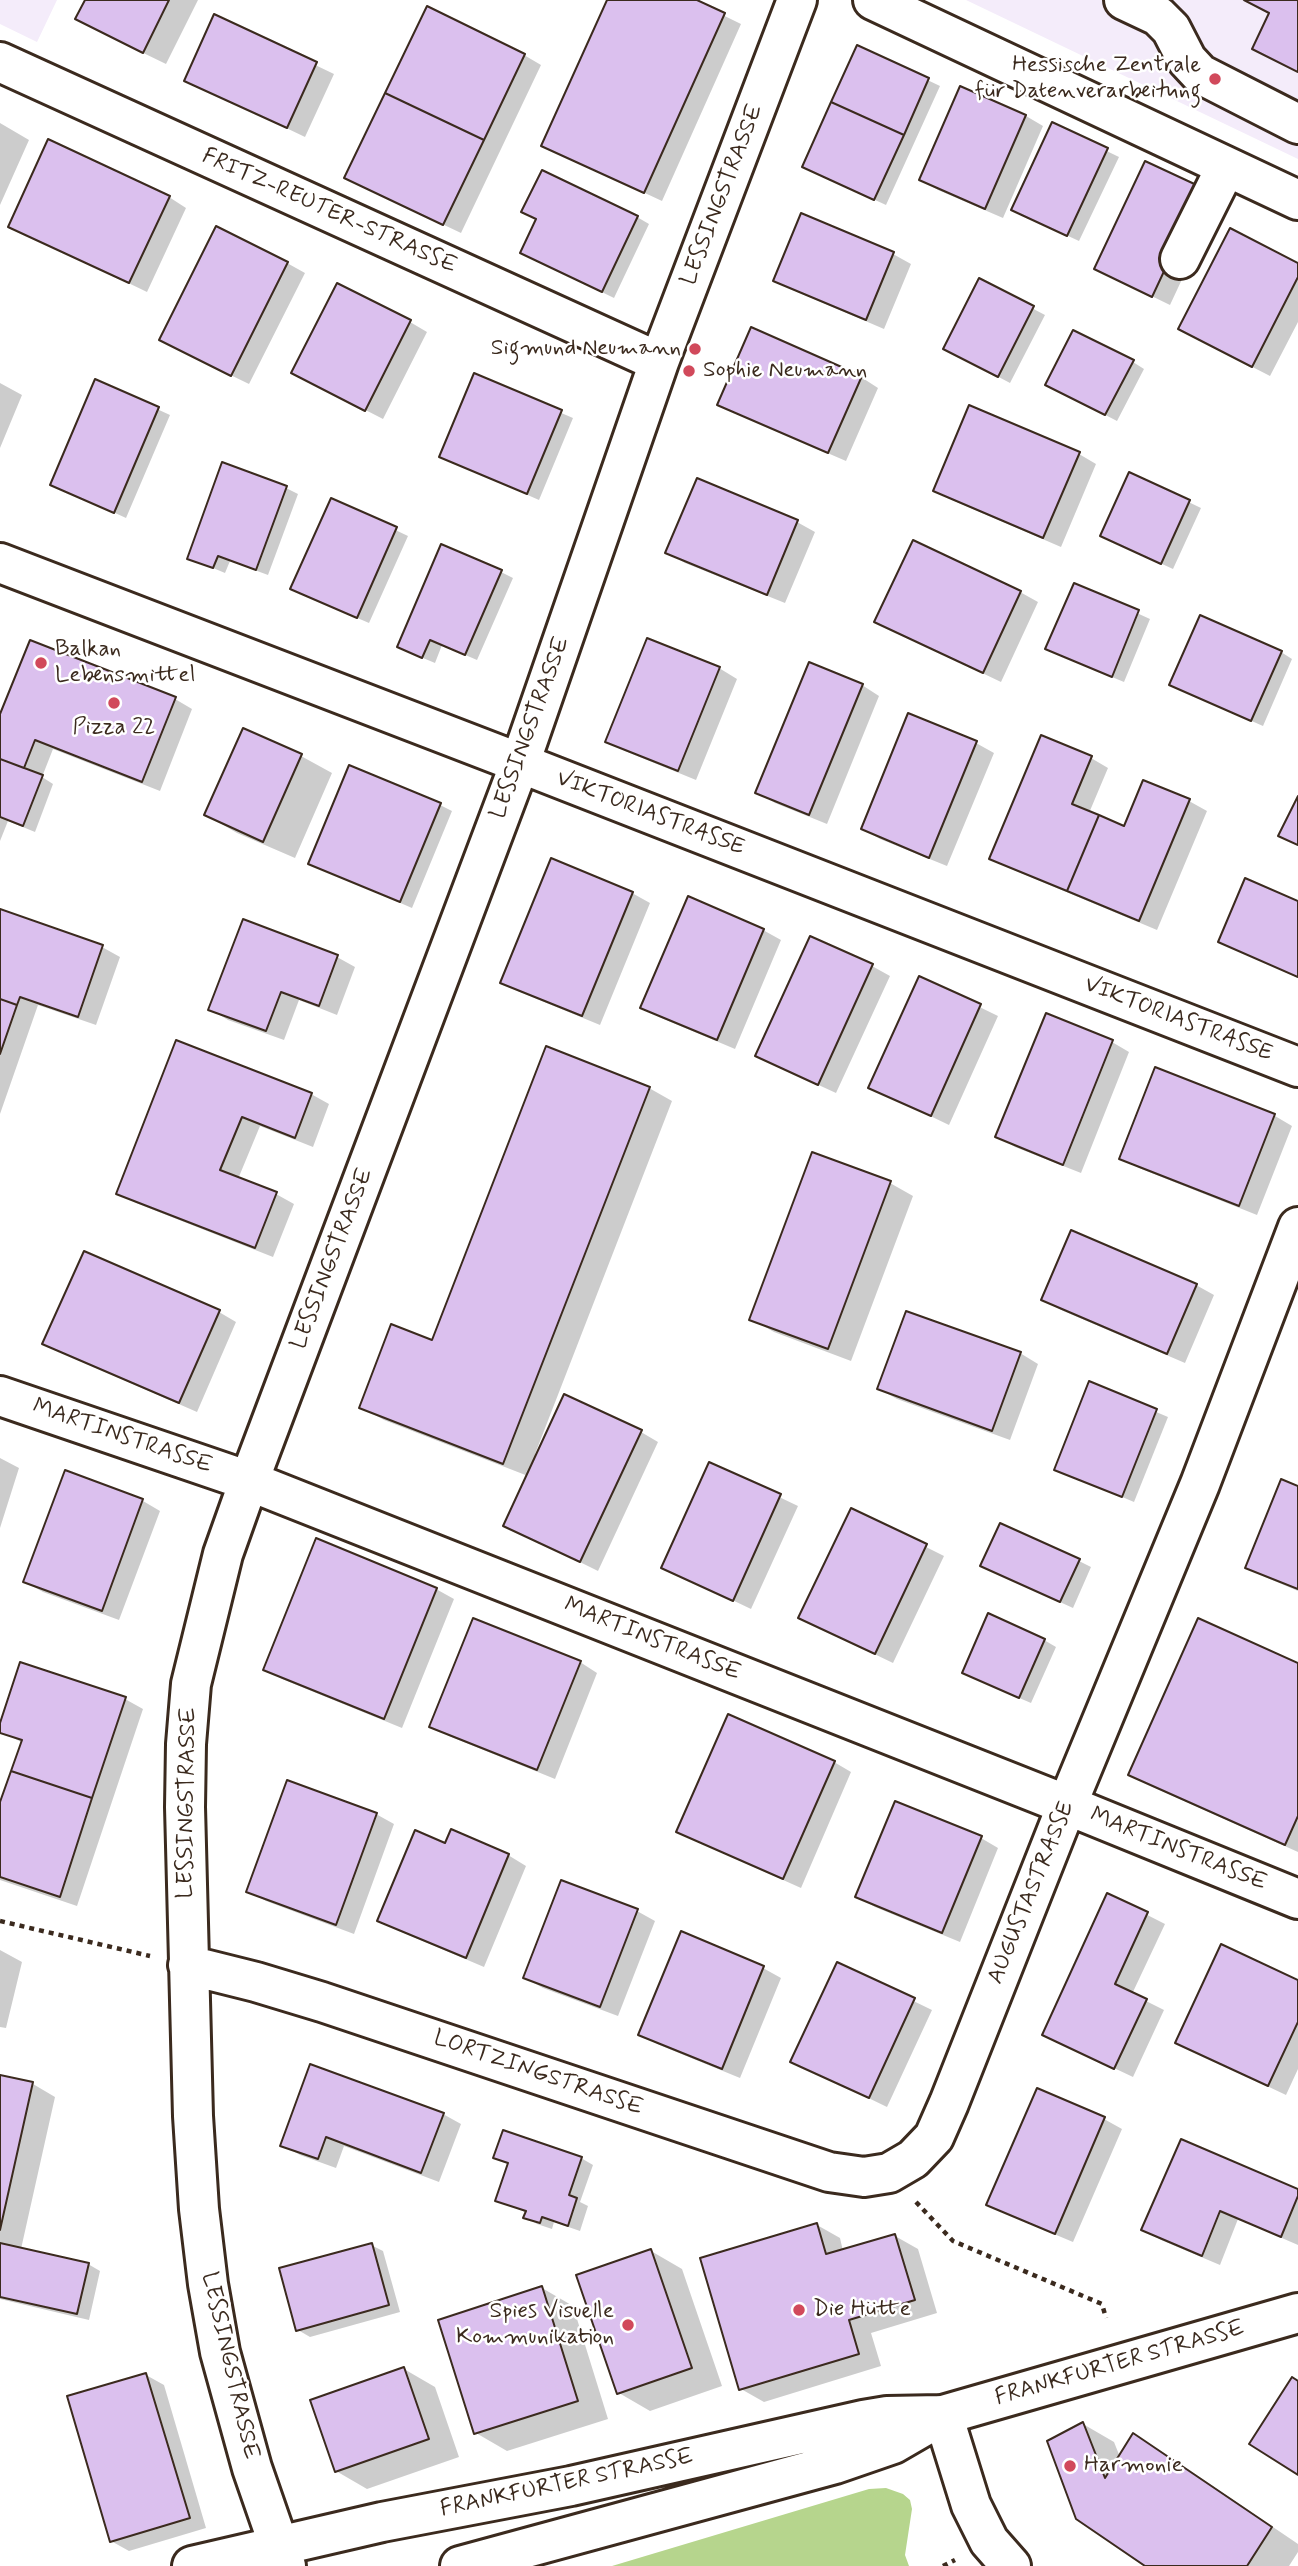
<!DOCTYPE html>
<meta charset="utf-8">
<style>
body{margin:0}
canvas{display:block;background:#fff}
</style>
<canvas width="1298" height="2566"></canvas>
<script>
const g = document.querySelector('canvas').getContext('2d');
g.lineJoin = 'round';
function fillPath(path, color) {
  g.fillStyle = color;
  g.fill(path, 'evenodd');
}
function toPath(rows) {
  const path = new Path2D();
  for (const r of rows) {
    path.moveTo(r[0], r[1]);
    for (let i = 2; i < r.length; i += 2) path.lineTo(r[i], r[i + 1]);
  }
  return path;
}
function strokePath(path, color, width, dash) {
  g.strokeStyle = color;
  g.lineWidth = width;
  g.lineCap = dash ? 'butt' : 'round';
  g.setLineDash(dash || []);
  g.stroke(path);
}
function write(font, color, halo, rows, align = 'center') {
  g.font = font + ' Mynerve,sans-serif';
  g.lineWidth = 5;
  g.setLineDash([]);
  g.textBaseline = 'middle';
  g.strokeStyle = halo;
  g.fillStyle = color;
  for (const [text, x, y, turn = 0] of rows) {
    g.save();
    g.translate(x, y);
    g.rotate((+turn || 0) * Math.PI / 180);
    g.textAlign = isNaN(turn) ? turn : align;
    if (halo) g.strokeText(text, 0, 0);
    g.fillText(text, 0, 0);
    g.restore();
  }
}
fillPath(toPath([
 [0,0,57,0,37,42,0,24],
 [966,0,1298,0,1298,159]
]), '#f4ecfa');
fillPath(toPath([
 [886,2488,903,2494,910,2500,912,2509,905,2555,909,2566,612,2566,869,2489]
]), '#b6d58d');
fillPath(toPath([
 [87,0,198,0,166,64,100,32],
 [609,0,692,0,741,24,662,201,544,146],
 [1242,0,1298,0,1298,72,1254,48,1270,14],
 [215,17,334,74,305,137,186,80],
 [858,47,940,86,886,205,816,173],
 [524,55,541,65,461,233,364,187],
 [961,88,1026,116,1043,126,1003,218,938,190,921,180],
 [0,123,29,140,0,205],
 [1053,125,1119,157,1079,241,1025,216],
 [169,197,186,208,147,292,10,226],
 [1219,200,1170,305,1096,269],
 [637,217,649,224,614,298,534,259],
 [893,254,911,264,884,329,793,290,775,280],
 [287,263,305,273,249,384,179,350],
 [1298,265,1298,322,1270,376,1198,339],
 [980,281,1045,315,1010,383,957,355],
 [410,322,427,332,383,419,311,382],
 [1133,362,1144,369,1117,421,1059,391],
 [475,376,573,418,539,500,441,457],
 [861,377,878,388,846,461,737,414,719,404],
 [96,381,170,415,126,518,52,484],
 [0,383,22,395,0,448],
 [1079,454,1096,464,1061,547,952,500,935,490],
 [223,464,286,488,298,494,268,575,230,561,225,573,189,558],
 [1130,474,1201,508,1173,569,1114,542],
 [698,481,797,522,815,532,785,603,685,563,668,552],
 [332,500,408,536,369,623,304,595],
 [501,572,513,578,477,660,442,645,435,663,411,653],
 [1075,585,1150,619,1124,682,1059,655],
 [1020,592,1038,602,1001,682,894,631],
 [1281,652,1292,659,1263,726,1183,691],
 [719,668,737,679,696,780,625,751,607,741],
 [862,685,879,696,827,824,775,803,758,792],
 [175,699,192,709,160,791,53,749,42,777,53,784,35,832,8,821,0,841,0,719],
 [976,743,994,753,947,866,880,839,863,829],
 [301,756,332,773,295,858,237,833,206,815],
 [1091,758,1108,768,1089,813,1125,828,1144,782,1189,801,1207,811,1157,930,1009,868,991,858],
 [440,805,452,811,412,908,310,864],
 [632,893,650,903,600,1025,520,992,502,982],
 [1298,903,1298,978,1220,942],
 [0,911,102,947,120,957,96,1025,38,1005,0,1114],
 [763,930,781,940,735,1049,659,1017,642,1007],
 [337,957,355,967,337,1015,299,1000,284,1040,228,1020,210,1009],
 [872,966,890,976,836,1093,775,1065],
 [920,978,998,1016,949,1125,870,1087],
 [177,1042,311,1094,329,1104,313,1147,260,1126,238,1179,276,1194,294,1204,273,1257,136,1203,118,1193],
 [1112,1042,1129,1052,1081,1173,1015,1147,998,1136],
 [1156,1070,1275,1116,1292,1126,1257,1215,1139,1168,1121,1158],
 [649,1088,672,1101,535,1454,641,1432,658,1442,598,1571,505,1525,528,1476,384,1420,361,1407,433,1342],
 [813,1154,890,1183,913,1196,851,1361,774,1332,751,1319],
 [1196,1285,1214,1295,1185,1363,1061,1310,1043,1300],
 [219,1312,236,1322,197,1412,62,1353,45,1343],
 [1020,1353,1038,1364,1010,1440,897,1399,879,1389],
 [1090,1384,1168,1417,1134,1502,1056,1469],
 [0,1458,19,1468,0,1528],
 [710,1464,798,1506,751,1609,663,1567],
 [66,1473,143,1501,160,1511,119,1620,43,1592,25,1582],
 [1298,1488,1298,1591,1265,1577,1247,1567],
 [852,1510,944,1556,893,1663,818,1627],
 [1079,1561,1091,1567,1073,1608,994,1572],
 [436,1589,454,1599,402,1728,282,1679,265,1669],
 [1044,1640,1056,1647,1031,1703,975,1679],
 [580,1662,597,1673,555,1779,449,1736,431,1726],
 [1298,1665,1298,1852,1153,1787,1131,1774],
 [125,1699,143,1709,77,1906,0,1880,0,1804,23,1743,0,1731,0,1729],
 [834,1762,851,1772,801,1888,696,1841,678,1831],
 [376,1814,394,1824,354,1934,266,1901,248,1891],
 [452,1832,508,1855,526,1866,484,1967,397,1930,379,1920,446,1845],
 [981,1838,998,1848,960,1942,875,1907,858,1897],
 [1108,1895,1165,1924,1132,1994,1164,2010,1133,2077,1044,2035],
 [637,1911,655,1921,618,2016,543,1988,525,1978],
 [0,1950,22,1962,6,2028,0,2027],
 [837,1964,932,2010,887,2107,792,2061],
 [763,1968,781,1978,740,2078,657,2044,640,2034],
 [1298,1982,1298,2069,1286,2095,1195,2052],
 [0,2076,33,2084,55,2097,21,2249,88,2264,100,2271,89,2320,0,2299],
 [1038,2090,1104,2119,1122,2129,1073,2242,1006,2214,989,2204],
 [443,2114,461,2124,439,2182,344,2146,336,2168,300,2155,283,2145],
 [495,2157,581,2158,593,2165,580,2202,588,2206,580,2231,554,2222,552,2229,537,2224,526,2217,527,2213,497,2200,510,2164],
 [1298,2191,1298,2245,1238,2219,1220,2265,1161,2240,1144,2230],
 [817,2225,840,2238,843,2251,895,2236,918,2249,937,2313,871,2333,881,2366,764,2402,741,2389],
 [371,2245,383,2251,400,2312,310,2337,298,2330],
 [651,2251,682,2269,722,2386,650,2411,619,2393],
 [542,2288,573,2306,608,2419,507,2451,476,2433],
 [404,2369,435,2387,459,2457,367,2489,336,2471],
 [146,2375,164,2385,206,2528,129,2551,111,2541],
 [1083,2424,1114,2442,1120,2457,1134,2435,1164,2453,1298,2544,1298,2552,1289,2566,1149,2566,1078,2518]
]), '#0003');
const building = toPath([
 [85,0,169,0,143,53,75,19,85,0],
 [607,0,697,0,725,13,644,193,541,146,607,0],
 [1244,0,1298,0,1298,72,1252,49,1269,13,1244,0],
 [427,6,525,54,484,140,385,93,427,6],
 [214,14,317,62,287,128,184,81,214,14],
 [857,45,929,78,904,135,831,102,857,45],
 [960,86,1026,115,985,209,919,180,960,86],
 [385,93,484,140,443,225,344,178,385,93],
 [831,102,904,135,874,200,802,167,831,102],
 [1052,122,1108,148,1067,236,1011,210,1052,122],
 [48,139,170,196,129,283,8,227,48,139],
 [1145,161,1203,188,1152,297,1094,269,1145,161],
 [542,170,638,216,602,292,520,253,536,219,521,212,542,170],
 [801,213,894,252,866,320,773,281,801,213],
 [216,226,288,262,231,376,159,340,216,226],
 [1230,228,1298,263,1298,277,1252,367,1178,329,1230,228],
 [979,278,1034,306,998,377,943,349,979,278],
 [337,283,411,320,365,411,291,373,337,283],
 [751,327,862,376,828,453,717,405,751,327],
 [1073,330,1134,360,1105,415,1045,385,1073,330],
 [474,373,562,410,527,494,439,457,474,373],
 [95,379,159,407,114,513,50,485,95,379],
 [969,405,1080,452,1043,538,933,491,969,405],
 [222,462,287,486,256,570,218,556,213,568,187,559,222,462],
 [1129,472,1190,500,1161,564,1100,536,1129,472],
 [697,478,798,520,767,595,665,553,697,478],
 [331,498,397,527,357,618,290,589,331,498],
 [913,540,1021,591,983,673,874,622,913,540],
 [441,544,502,570,465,655,430,640,422,658,397,647,441,544],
 [1074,583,1139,610,1112,677,1045,649,1074,583],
 [1200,615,1282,651,1251,721,1169,685,1200,615],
 [647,638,720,667,678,771,605,742,647,638],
 [30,640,176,697,142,782,35,740,24,768,0,759,0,714,30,640],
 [809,662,863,684,809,815,755,793,809,662],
 [908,713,977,741,929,858,861,829,908,713],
 [243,728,302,754,263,842,204,815,243,728],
 [1041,735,1092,756,1072,804,1099,815,1067,891,989,859,1041,735],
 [0,759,43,775,23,826,0,817,0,759],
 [349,765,441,803,400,902,308,864,349,765],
 [1143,780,1190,799,1139,921,1067,891,1099,815,1124,826,1143,780],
 [1298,796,1298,845,1278,836,1298,796],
 [551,858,633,892,582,1016,500,983,551,858],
 [1245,878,1298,901,1298,977,1218,942,1245,878],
 [688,896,764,929,717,1040,640,1008,688,896],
 [0,909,103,945,78,1017,20,997,17,1005,0,999,0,909],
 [243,919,338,955,319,1006,281,992,266,1031,208,1010,243,919],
 [810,936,873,964,818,1085,755,1056,810,936],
 [919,976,981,1004,931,1116,868,1088,919,976],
 [0,999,17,1005,0,1054,0,999],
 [1046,1013,1113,1040,1063,1165,995,1137,1046,1013],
 [176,1040,312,1093,295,1138,242,1117,220,1170,277,1192,255,1248,116,1194,176,1040],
 [546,1046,650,1087,503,1464,359,1408,391,1324,432,1340,546,1046],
 [1155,1067,1275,1114,1239,1206,1119,1159,1155,1067],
 [812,1152,891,1181,828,1349,749,1320,812,1152],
 [1071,1230,1197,1284,1167,1354,1041,1300,1071,1230],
 [84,1251,220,1310,179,1403,42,1344,84,1251],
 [906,1311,1021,1352,992,1431,877,1389,906,1311],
 [1089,1381,1157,1409,1122,1497,1054,1470,1089,1381],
 [564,1394,642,1430,580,1562,503,1526,564,1394],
 [709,1462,781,1494,733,1601,661,1568,709,1462],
 [65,1470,143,1499,102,1611,23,1582,65,1470],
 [1281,1479,1298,1486,1298,1589,1245,1568,1281,1479],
 [851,1508,927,1544,875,1654,798,1618,851,1508],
 [1000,1523,1080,1559,1060,1602,980,1566,1000,1523],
 [316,1538,437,1588,384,1719,263,1670,316,1538],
 [988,1613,1045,1639,1019,1698,962,1673,988,1613],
 [473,1618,581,1661,537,1770,429,1727,473,1618],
 [1198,1618,1298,1663,1298,1816,1285,1845,1128,1775,1198,1618],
 [20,1662,126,1697,92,1798,11,1771,22,1740,0,1733,0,1723,20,1662],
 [728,1714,835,1761,783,1879,676,1832,728,1714],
 [11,1771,92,1798,60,1897,0,1877,0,1802,11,1771],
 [287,1780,377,1813,336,1925,246,1892,287,1780],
 [895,1801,982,1836,942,1933,855,1897,895,1801],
 [451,1829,509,1854,466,1958,377,1921,415,1830,445,1843,451,1829],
 [561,1880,638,1909,600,2007,523,1978,561,1880],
 [1107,1893,1148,1912,1115,1984,1147,1999,1114,2069,1042,2035,1107,1893],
 [681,1931,764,1966,722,2069,638,2035,681,1931],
 [1221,1944,1298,1980,1298,2022,1268,2086,1175,2043,1221,1944],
 [837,1962,915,1998,869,2098,790,2062,837,1962],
 [310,2064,444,2113,421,2173,326,2137,318,2159,280,2146,310,2064],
 [0,2075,33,2082,0,2230,0,2075],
 [1037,2088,1105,2117,1055,2234,986,2205,1037,2088],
 [503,2130,582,2157,569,2195,577,2198,568,2226,542,2217,540,2223,523,2218,526,2211,495,2201,508,2163,493,2158,503,2130],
 [1181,2139,1298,2189,1298,2196,1281,2237,1220,2211,1202,2256,1141,2230,1181,2139],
 [817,2223,826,2254,895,2234,915,2300,849,2320,859,2354,739,2390,700,2258,817,2223],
 [0,2243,89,2263,77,2314,0,2297,0,2243],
 [372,2243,389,2305,296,2331,279,2268,372,2243],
 [651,2249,692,2368,617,2394,576,2275,651,2249],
 [542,2286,578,2401,474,2434,438,2320,542,2286],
 [404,2367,429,2439,335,2472,310,2400,404,2367],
 [146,2373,190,2518,110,2542,67,2396,146,2373],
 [1292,2377,1298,2381,1298,2475,1249,2444,1292,2377],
 [1083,2422,1105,2478,1133,2433,1272,2527,1247,2566,1145,2566,1076,2519,1047,2441,1083,2422]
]);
fillPath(building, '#dbc0ee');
strokePath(building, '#3b2a1e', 2);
const minor = toPath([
 [873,0,1298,200],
 [1124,0,1158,16,1171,29,1187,60,1200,74,1298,124],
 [0,62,659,362],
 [1180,259,1226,167],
 [0,563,520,763,1298,1067],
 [0,1396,249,1481,1067,1805,1298,1899],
 [188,1965,256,1982,322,2002,829,2172,864,2177,889,2173,913,2159,934,2137,949,2103,1067,1805,1200,1484,1298,1227],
 [943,2415,971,2505,989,2541,1011,2566],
 [286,2566,252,2468,220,2352,208,2284,199,2209,193,2116,185,1807,186,1744,191,1684,223,1554,249,1481,520,763,659,362,797,0]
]);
const major = toPath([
 [192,2566,382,2522,571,2486,863,2420,887,2416,941,2415],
 [460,2566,835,2464,893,2444,943,2415,1298,2313]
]);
strokePath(minor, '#3b2a1e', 44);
strokePath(major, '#3b2a1e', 44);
strokePath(toPath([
 [0,1921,150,1956],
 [916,2202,953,2241,1102,2304,1106,2318],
 [943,2566,955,2560]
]), '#3b2a1e', 4.5, [5, 5]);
strokePath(minor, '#fff', 38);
strokePath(major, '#fff', 38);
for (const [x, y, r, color] of [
 [1215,79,7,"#d1495b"],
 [695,349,7,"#d1495b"],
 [689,371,7,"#d1495b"],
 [41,663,7,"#d1495b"],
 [114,703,7,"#d1495b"],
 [799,2310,7,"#d1495b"],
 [628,2325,7,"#d1495b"],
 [1070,2466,7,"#d1495b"]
]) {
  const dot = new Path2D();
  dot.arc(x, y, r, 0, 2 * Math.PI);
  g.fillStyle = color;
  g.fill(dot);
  strokePath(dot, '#fff', 2.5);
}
write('23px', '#3b2a1e', '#fff', [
 ["Hessische Zentrale",1201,66,"right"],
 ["für Datenverarbeitung",1201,92,"right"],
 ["Sigmund Neumann",681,349,"right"],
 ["Sophie Neumann",703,371],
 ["Balkan",55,650],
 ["Lebensmittel",55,676],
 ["Pizza 22",114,728,"center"],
 ["Die Hütte",813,2310],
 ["Spies Visuelle",614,2312,"right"],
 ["Kommunikation",614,2338,"right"],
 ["Harmonie",1084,2466]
], 'left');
write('23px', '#3b2a1e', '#fff', [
 ["LESSINGSTRASSE",723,195,-69],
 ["FRITZ-REUTER-STRASSE",329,212,24],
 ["LESSINGSTRASSE",531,728,-70],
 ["VIKTORIASTRASSE",650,814,21],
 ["VIKTORIASTRASSE",1178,1020,21],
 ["LESSINGSTRASSE",333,1259,-69],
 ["MARTINSTRASSE",122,1437,19],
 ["MARTINSTRASSE",652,1640,22],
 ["LESSINGSTRASSE",188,1803,-89],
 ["MARTINSTRASSE",1178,1850,22],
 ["AUGUSTASTRASSE",1032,1893,-68],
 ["LORTZINGSTRASSE",538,2074,19],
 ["FRANKFURTER STRASSE",1120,2364,-16],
 ["LESSINGSTRASSE",229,2366,77],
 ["FRANKFURTER STRASSE",567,2484,-12]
]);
</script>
